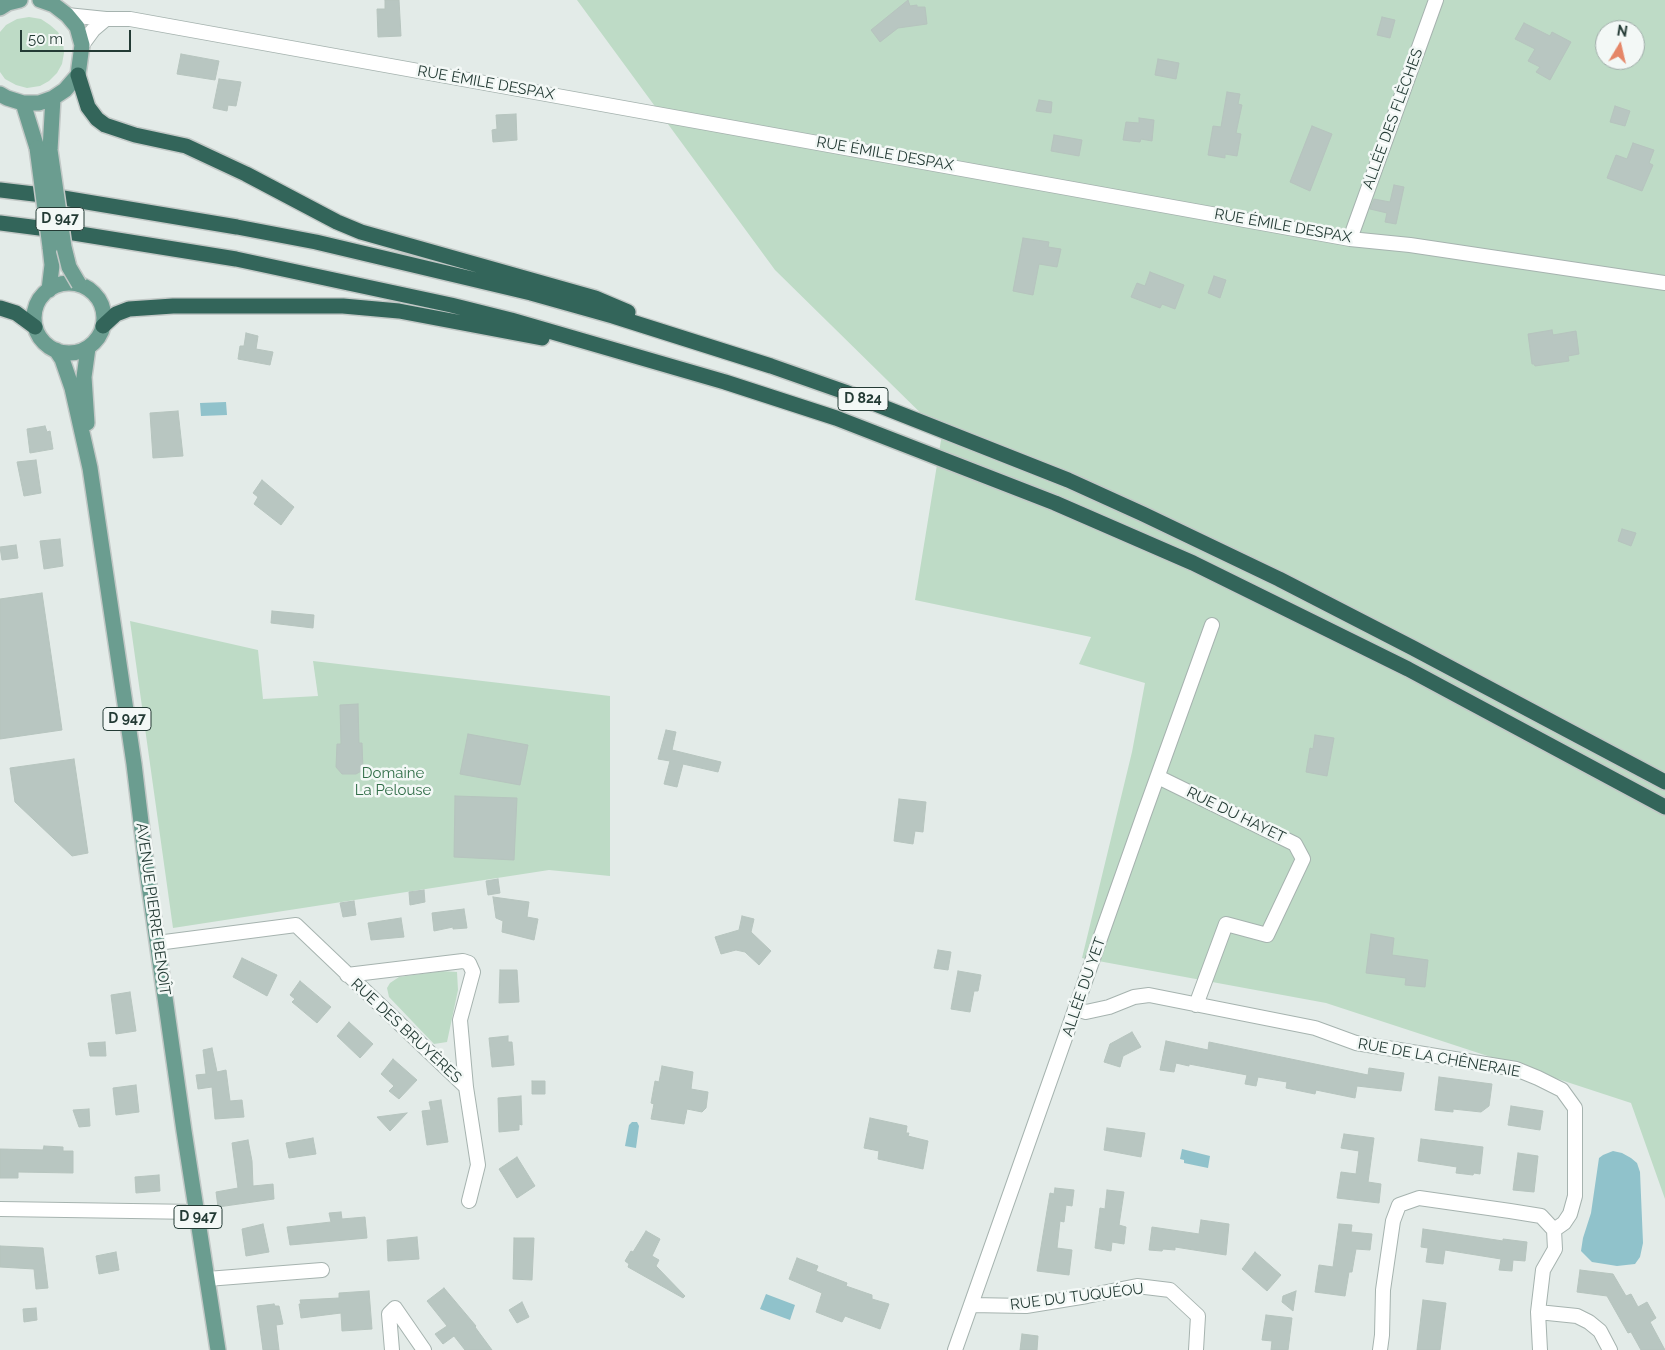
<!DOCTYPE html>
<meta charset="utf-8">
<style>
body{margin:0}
#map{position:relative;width:1665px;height:1350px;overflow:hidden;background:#e3ebe8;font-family:Raleway,sans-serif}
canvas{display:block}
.north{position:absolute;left:1595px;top:20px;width:50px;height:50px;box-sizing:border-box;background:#f3f8f6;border:1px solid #a0aca9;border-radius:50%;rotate:9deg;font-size:14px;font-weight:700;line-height:20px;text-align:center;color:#243b35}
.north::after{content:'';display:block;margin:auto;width:18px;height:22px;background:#e58667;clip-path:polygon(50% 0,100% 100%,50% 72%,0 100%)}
.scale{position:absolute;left:20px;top:30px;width:111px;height:22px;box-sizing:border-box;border:2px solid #243b35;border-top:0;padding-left:6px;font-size:15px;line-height:18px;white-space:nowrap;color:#243b35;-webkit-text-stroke:4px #f3f8f6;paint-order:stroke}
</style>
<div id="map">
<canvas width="1665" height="1350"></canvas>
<div class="north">N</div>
<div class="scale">50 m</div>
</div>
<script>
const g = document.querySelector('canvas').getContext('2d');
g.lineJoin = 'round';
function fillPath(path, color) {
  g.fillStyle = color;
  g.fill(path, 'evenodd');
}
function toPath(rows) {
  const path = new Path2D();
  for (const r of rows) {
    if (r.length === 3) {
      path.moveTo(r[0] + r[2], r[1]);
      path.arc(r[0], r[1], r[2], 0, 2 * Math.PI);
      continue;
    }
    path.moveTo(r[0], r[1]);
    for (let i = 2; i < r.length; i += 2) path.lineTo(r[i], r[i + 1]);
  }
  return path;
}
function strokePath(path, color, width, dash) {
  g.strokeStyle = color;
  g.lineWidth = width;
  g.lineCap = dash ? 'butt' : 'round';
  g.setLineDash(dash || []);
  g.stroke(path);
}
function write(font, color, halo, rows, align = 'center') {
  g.font = font + ' Raleway,sans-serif';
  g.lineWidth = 5;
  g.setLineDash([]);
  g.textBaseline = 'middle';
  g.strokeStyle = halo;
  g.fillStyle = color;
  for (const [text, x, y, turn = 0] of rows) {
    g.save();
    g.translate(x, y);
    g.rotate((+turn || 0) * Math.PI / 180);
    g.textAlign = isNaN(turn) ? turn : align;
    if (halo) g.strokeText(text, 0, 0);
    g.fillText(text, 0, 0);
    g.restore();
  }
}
fillPath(toPath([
 [577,0,1665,0,1665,1199,1631,1103,1326,1003,1082,958,1132,752,1145,683,1079,664,1091,637,915,600,942,434,775,270],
 [1605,30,1635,30,1635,60,1605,60],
 [29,17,41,19,50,25,58,32,63,42,64,53,62,64,57,73,49,81,40,86,27,88,16,85,5,79,0,72,0,32,6,25,17,19],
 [130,621,258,650,263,699,318,696,313,661,610,696,610,876,549,870,173,928],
 [442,971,457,972,458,990,447,1042,434,1044,389,997,387,988,390,983,399,977]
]), '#bedbc6');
fillPath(toPath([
 [226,402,227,415,201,416,200,403],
 [632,1122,637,1122,639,1126,636,1148,625,1146,629,1125],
 [1182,1149,1210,1156,1208,1168,1184,1163,1184,1160,1180,1159],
 [1613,1151,1622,1153,1631,1158,1637,1163,1640,1172,1643,1243,1640,1257,1635,1264,1617,1266,1592,1262,1581,1251,1583,1238,1591,1213,1599,1158,1603,1155],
 [766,1294,795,1305,790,1320,760,1309]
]), '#90c2cb');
const building = toPath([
 [385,0,399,0,401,36,378,37,377,9,385,9,385,0],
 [908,0,910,6,917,5,917,7,925,7,927,24,898,28,880,42,871,30,908,0],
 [1382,17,1395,20,1390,38,1377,35,1382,17],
 [1524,23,1550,36,1552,32,1571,42,1550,80,1536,72,1540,67,1528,61,1535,49,1515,39,1524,23],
 [181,54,219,61,215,80,177,74,181,54],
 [1158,59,1179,63,1176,79,1155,75,1158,59],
 [219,79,241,82,236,106,228,105,227,111,213,108,219,79],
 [1227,92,1240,94,1238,104,1242,105,1236,133,1241,134,1237,156,1225,154,1225,158,1208,155,1213,126,1221,127,1227,92],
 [1039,100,1052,102,1051,113,1036,111,1039,100],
 [1615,106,1630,111,1625,126,1610,122,1615,106],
 [516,114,517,140,493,142,492,130,497,129,496,115,516,114],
 [1139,118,1154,120,1152,141,1141,139,1140,142,1123,140,1126,122,1139,123,1139,118],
 [1312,126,1332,134,1310,191,1290,182,1312,126],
 [1054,135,1082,140,1079,156,1051,151,1054,135],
 [1633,143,1654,150,1649,163,1653,165,1642,191,1607,178,1616,155,1627,159,1633,143],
 [1394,185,1404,187,1396,224,1385,222,1387,213,1370,209,1374,199,1390,202,1394,185],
 [1023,238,1049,242,1048,247,1061,249,1057,267,1039,264,1033,295,1013,291,1023,238],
 [1150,272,1184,285,1175,309,1162,304,1160,308,1131,297,1137,283,1145,286,1150,272],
 [1214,276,1226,280,1220,298,1208,293,1214,276],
 [1552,330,1553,335,1576,331,1579,354,1568,356,1569,361,1535,366,1534,364,1532,364,1528,334,1552,330],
 [246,333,258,336,256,349,273,352,270,365,238,359,240,346,244,346,246,333],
 [178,411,183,456,153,458,150,413,178,411],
 [45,426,47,432,50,431,53,449,30,453,27,429,45,426],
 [36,460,41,493,24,496,17,462,36,460],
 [262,480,294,507,281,525,254,504,258,497,253,493,262,480],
 [1622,529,1636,533,1631,546,1618,541,1622,529],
 [60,539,63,566,44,569,40,541,60,539],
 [16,545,18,558,2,560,0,547,16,545],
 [42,593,62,730,0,739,0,599,42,593],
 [272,611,314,615,313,628,271,623,272,611],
 [358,704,359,743,362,743,363,770,356,774,342,774,336,767,337,744,341,744,340,705,358,704],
 [666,730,676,732,672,750,721,762,718,772,683,764,677,787,664,784,670,761,658,759,666,730],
 [468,734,528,745,520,785,460,774,468,734],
 [1315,735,1334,738,1327,776,1306,772,1310,748,1313,749,1315,735],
 [74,759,88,853,72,856,15,802,10,768,74,759],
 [455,796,517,798,514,860,454,857,455,796],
 [899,799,926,802,923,832,915,831,913,844,894,841,899,799],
 [498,879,500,893,488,895,486,881,498,879],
 [424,890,425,902,410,905,409,892,424,890],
 [493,897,529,902,527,917,538,919,534,940,502,932,503,921,496,918,493,897],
 [354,901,356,915,343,917,340,903,354,901],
 [464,909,467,928,453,929,453,927,434,931,432,913,464,909],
 [742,916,754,919,751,932,771,951,759,965,745,952,736,950,721,954,715,937,739,930,742,916],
 [401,918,404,937,371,940,368,923,401,918],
 [1371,934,1394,938,1392,955,1428,960,1425,987,1405,985,1406,978,1366,973,1371,934],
 [938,950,951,952,948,970,934,968,938,950],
 [242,958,277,975,267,996,233,977,242,958],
 [500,970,517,970,519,1002,499,1003,500,970],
 [958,971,981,975,978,991,974,991,970,1012,951,1009,958,971],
 [300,981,331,1007,317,1023,292,1002,295,999,290,995,300,981],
 [130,992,136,1031,116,1034,111,995,130,992],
 [349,1022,373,1044,360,1058,337,1036,349,1022],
 [1132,1032,1141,1047,1123,1056,1120,1067,1104,1062,1110,1044,1132,1032],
 [508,1036,508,1042,512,1042,514,1065,492,1067,489,1038,508,1036],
 [1166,1041,1208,1050,1209,1042,1368,1075,1369,1068,1404,1073,1401,1091,1357,1086,1355,1098,1316,1090,1315,1094,1286,1088,1287,1082,1258,1077,1256,1086,1245,1084,1247,1075,1189,1064,1189,1066,1176,1063,1174,1072,1160,1070,1166,1041],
 [105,1042,106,1056,90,1056,88,1043,105,1042],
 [212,1048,217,1072,226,1070,230,1101,242,1100,244,1117,215,1119,212,1087,198,1089,196,1075,206,1074,203,1050,212,1048],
 [393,1059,417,1080,399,1099,389,1091,394,1086,381,1074,393,1059],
 [662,1066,693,1072,691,1089,708,1092,706,1108,702,1112,687,1109,684,1124,651,1119,654,1104,651,1103,655,1081,659,1082,662,1066],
 [1439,1077,1492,1084,1489,1106,1481,1112,1453,1109,1453,1112,1435,1110,1439,1077],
 [532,1081,545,1081,545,1094,532,1094,532,1081],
 [136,1085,139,1112,116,1115,113,1088,136,1085],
 [521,1096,522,1125,519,1124,519,1130,499,1132,498,1098,521,1096],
 [441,1100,448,1142,427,1145,422,1111,431,1110,429,1102,441,1100],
 [1511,1106,1543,1111,1540,1130,1508,1125,1511,1106],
 [89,1109,90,1126,79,1127,73,1110,89,1109],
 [407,1113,390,1131,377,1117,407,1113],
 [870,1118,907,1126,906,1133,909,1133,908,1136,928,1141,923,1169,878,1159,879,1151,864,1148,870,1118],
 [1107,1128,1145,1133,1141,1157,1104,1150,1107,1128],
 [1344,1134,1374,1138,1368,1182,1381,1184,1379,1203,1337,1198,1341,1172,1356,1174,1359,1151,1341,1148,1344,1134],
 [313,1138,316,1154,289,1158,286,1143,313,1138],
 [1421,1139,1483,1147,1480,1174,1474,1173,1473,1175,1456,1173,1457,1167,1418,1161,1421,1139],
 [248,1140,252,1161,253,1186,273,1184,274,1199,218,1207,216,1192,238,1188,232,1143,248,1140],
 [44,1146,63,1147,63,1151,73,1151,73,1173,18,1172,18,1178,0,1178,0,1149,43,1150,44,1146],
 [1518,1153,1538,1156,1534,1192,1513,1190,1518,1153],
 [517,1157,535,1186,517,1198,499,1169,517,1157],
 [159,1175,160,1191,136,1193,135,1177,159,1175],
 [1055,1188,1074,1190,1072,1206,1066,1205,1064,1222,1060,1221,1057,1248,1072,1250,1069,1275,1037,1271,1050,1193,1054,1194,1055,1188],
 [1107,1190,1124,1192,1119,1225,1126,1227,1124,1244,1112,1242,1111,1251,1095,1248,1100,1208,1105,1209,1107,1190],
 [341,1212,342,1219,365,1217,367,1238,290,1245,287,1227,331,1222,329,1213,341,1212],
 [1201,1220,1229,1224,1226,1255,1175,1247,1175,1250,1163,1249,1162,1251,1149,1250,1152,1227,1199,1234,1201,1220],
 [263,1224,269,1252,246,1256,242,1229,263,1224],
 [1339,1224,1352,1225,1351,1232,1372,1234,1370,1250,1356,1249,1352,1272,1349,1272,1345,1296,1315,1292,1319,1265,1333,1267,1339,1224],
 [1423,1229,1503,1241,1503,1239,1527,1242,1525,1261,1513,1260,1512,1271,1499,1270,1501,1259,1445,1250,1443,1264,1426,1262,1428,1248,1421,1247,1423,1229],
 [646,1231,660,1239,652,1256,659,1260,656,1266,685,1296,683,1298,628,1267,629,1264,625,1261,631,1251,633,1252,646,1231],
 [417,1237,419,1259,388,1261,387,1240,417,1237],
 [514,1238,534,1238,532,1280,513,1279,514,1238],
 [0,1246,43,1248,48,1288,36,1289,34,1269,0,1267,0,1246],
 [116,1252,119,1270,99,1274,96,1256,116,1252],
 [1255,1252,1281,1275,1267,1291,1242,1269,1255,1252],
 [797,1258,818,1266,816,1271,847,1283,846,1286,872,1295,872,1299,889,1304,880,1329,845,1316,842,1322,816,1312,822,1293,789,1279,797,1258],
 [1580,1270,1613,1274,1626,1296,1631,1294,1638,1307,1647,1302,1656,1318,1650,1322,1665,1350,1641,1350,1631,1332,1628,1333,1607,1296,1577,1292,1580,1270],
 [444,1288,476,1326,475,1327,492,1350,465,1350,454,1336,443,1344,435,1334,447,1326,427,1301,444,1288],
 [369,1291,372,1329,342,1331,341,1313,301,1318,299,1304,301,1304,300,1300,339,1298,339,1293,369,1291],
 [1296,1291,1293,1311,1282,1302,1283,1296,1296,1291],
 [1423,1300,1446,1303,1440,1350,1417,1350,1423,1300],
 [522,1302,529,1317,517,1323,509,1310,522,1302],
 [274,1304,275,1306,279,1306,283,1324,276,1325,279,1350,263,1350,257,1306,274,1304],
 [36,1308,37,1320,24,1322,23,1309,36,1308],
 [1266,1315,1292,1318,1288,1350,1271,1350,1272,1341,1262,1340,1266,1315],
 [1022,1334,1038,1336,1037,1350,1020,1350,1022,1334]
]);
fillPath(building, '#b8c6c1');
strokePath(building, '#b6c4be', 1);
const street = toPath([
 [67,15,106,19,130,19,1350,239,1410,245,1665,283],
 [82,45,93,30,106,19],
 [1350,239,1436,0],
 [1158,777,1295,844,1303,859,1267,935,1226,924,1196,1005],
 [157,943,296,925,466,1087],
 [347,975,463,961,469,963,473,972,460,1020,466,1087,478,1165,469,1201],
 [1076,1009,1086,1012,1109,1007,1134,997,1149,995,1315,1028,1356,1043,1516,1069,1538,1078,1562,1090,1575,1108,1575,1196,1570,1214,1564,1223,1554,1230],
 [0,1209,197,1212],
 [207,1279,322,1270],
 [971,1305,1026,1306,1087,1296,1137,1286,1170,1290,1198,1316,1196,1350],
 [1538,1312,1577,1316,1589,1322,1600,1331,1610,1350],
 [392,1350,389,1314,395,1308,424,1350],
 [955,1350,1144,814,1212,625],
 [1380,1350,1382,1335,1383,1290,1393,1221,1399,1205,1419,1198,1510,1211,1541,1216,1554,1230],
 [1540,1350,1538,1312,1543,1270,1555,1249,1554,1230]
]);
const primary = toPath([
 [0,8,8,3,20,0],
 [0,94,7,98,23,103,39,103,53,98,65,90,78,75,82,45,77,27,67,15,54,5,40,0],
 [23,103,37,148],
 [50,150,53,98],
 [69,318,35],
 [49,290,52,265,50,247],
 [56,350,62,359,72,388,90,468,134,764,146,864,184,1131,218,1350],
 [87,423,84,377,88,348]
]);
const highway = toPath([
 [78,75,88,107,97,119,105,125,135,135,186,146,246,174,337,222,361,232,595,298,628,312],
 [0,190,51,196,237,227,316,242,531,293,613,316,771,366,845,392,1068,480,1143,514,1279,579,1413,648,1665,782],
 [0,223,55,230,236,259,451,305,511,320,725,382,836,418,1055,503,1193,563,1408,669,1665,807],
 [0,308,16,313,35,327],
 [103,326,116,314,129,309,173,306,343,306,399,311,542,338]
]);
strokePath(street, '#a6b3af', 16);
strokePath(primary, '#c2c8c6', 18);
strokePath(highway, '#c2c8c6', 18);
strokePath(street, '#fff', 14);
strokePath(primary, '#6b9d90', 15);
strokePath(highway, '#33655a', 15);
const primaryBridge = toPath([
 [37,148,50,247],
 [50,150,64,247,69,267,79,284]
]);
strokePath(primaryBridge, '#c2c8c6', 18, []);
strokePath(primaryBridge, '#6b9d90', 15);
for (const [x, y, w] of [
 [60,219,48],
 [863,399,50],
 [127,719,48],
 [198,1217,48]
]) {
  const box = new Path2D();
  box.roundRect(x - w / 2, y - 11.5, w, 23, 4);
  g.fillStyle = '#f3f8f6';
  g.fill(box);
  strokePath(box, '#243b35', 1);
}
write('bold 14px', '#243b35', null, [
 ["D 947",60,219],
 ["D 824",863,399],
 ["D 947",127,719],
 ["D 947",198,1217]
]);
write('15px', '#243b35', '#f3f8f6', [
 ["RUE ÉMILE DESPAX",486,83,10],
 ["ALLÉE DES FLÈCHES",1393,119,-70],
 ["RUE ÉMILE DESPAX",885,154,10],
 ["RUE ÉMILE DESPAX",1283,226,10],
 ["RUE DU HAYET",1236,815,26],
 ["AVENUE PIERRE BENOÎT",153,909,82],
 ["ALLÉE DU YET",1084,987,-71],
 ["RUE DES BRUYÈRES",406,1031,43],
 ["RUE DE LA CHÊNERAIE",1439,1058,10],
 ["RUE DU TUQUÉOU",1077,1297,-7]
]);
write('15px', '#326e49', '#f3f8f6', [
 ["Domaine",393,773],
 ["La Pelouse",393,790]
]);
</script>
